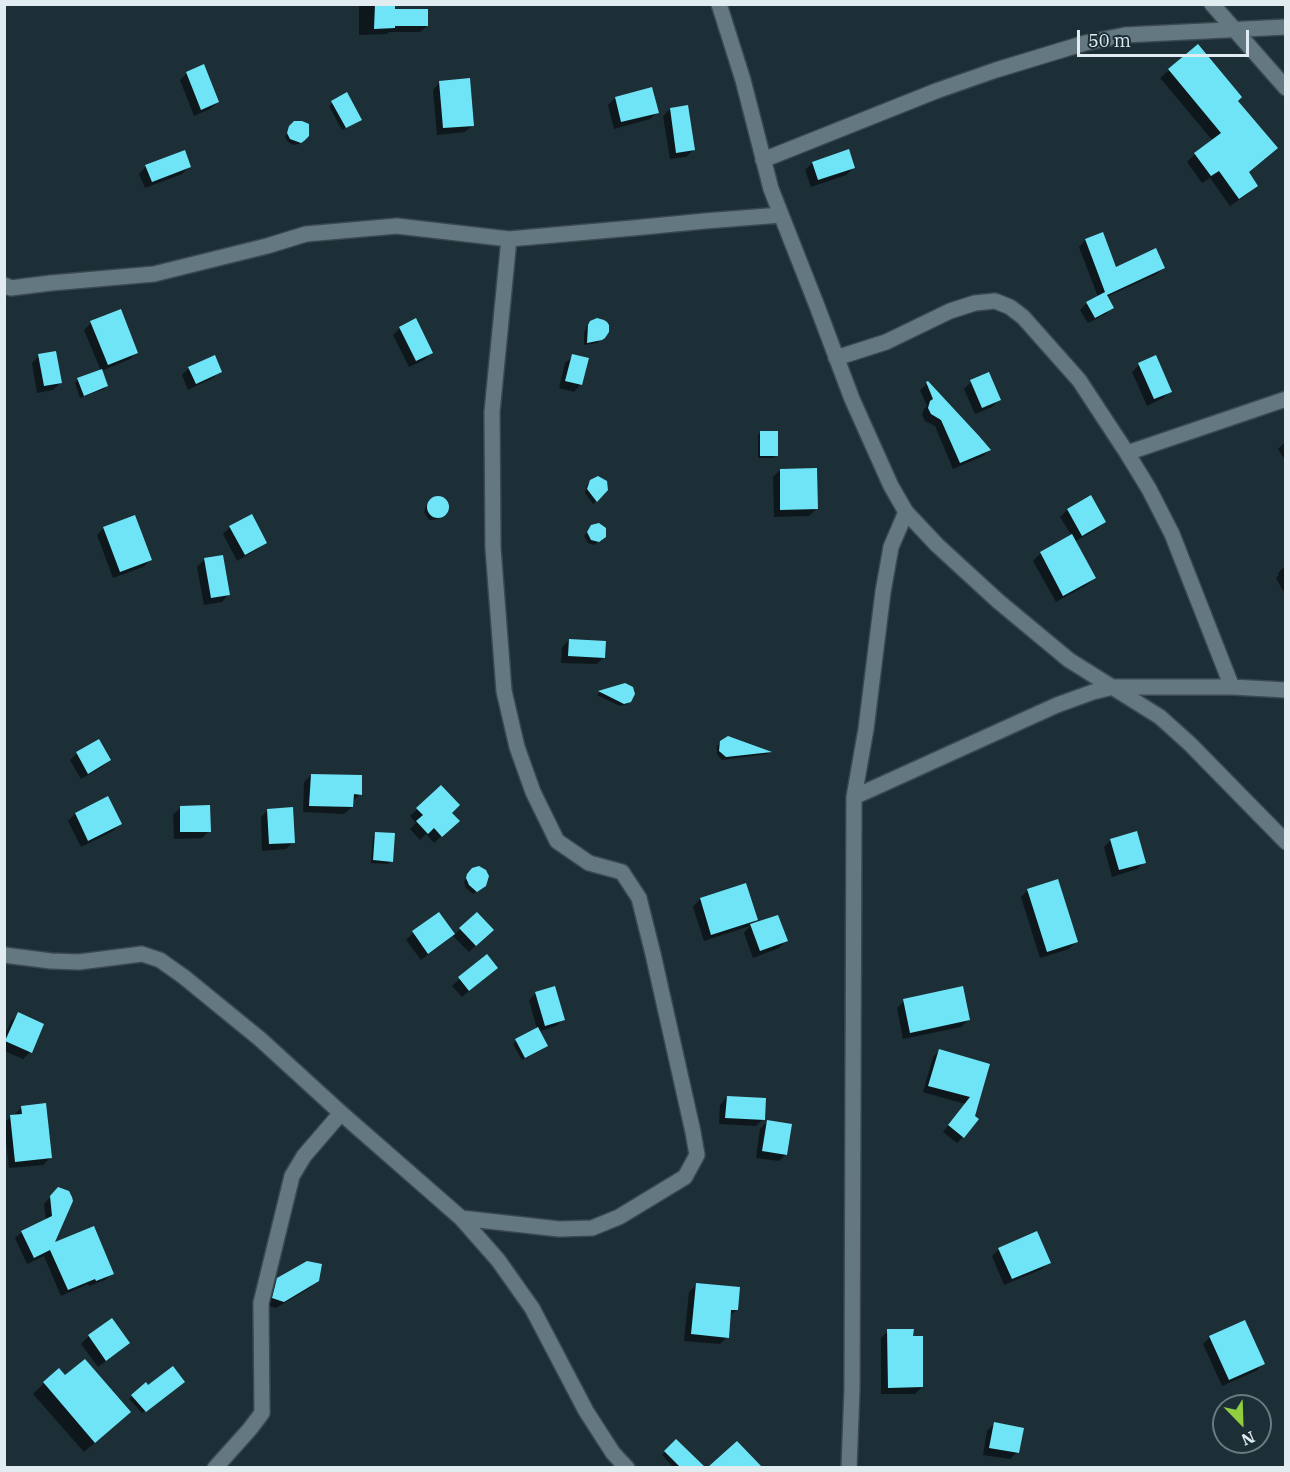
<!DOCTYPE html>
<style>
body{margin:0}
#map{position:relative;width:1290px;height:1472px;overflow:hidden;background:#1c2e36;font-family:"IBM Plex Serif",serif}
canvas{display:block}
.frame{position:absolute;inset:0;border:6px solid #e1ecf1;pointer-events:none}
.north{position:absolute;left:1212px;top:1394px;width:60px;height:60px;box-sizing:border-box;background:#1c2e36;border:2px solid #6b7a81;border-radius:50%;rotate:157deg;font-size:16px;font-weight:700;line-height:24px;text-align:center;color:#e1ecf1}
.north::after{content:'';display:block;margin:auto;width:21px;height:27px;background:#91cd3f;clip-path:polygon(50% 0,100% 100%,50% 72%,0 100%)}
.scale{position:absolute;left:1077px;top:30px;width:172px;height:27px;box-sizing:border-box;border:3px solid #e1ecf1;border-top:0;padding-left:8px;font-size:18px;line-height:21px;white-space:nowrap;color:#e1ecf1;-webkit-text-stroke:4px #1c2e36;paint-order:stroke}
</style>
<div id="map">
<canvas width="1290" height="1472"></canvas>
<div class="frame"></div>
<div class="north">N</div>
<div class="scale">50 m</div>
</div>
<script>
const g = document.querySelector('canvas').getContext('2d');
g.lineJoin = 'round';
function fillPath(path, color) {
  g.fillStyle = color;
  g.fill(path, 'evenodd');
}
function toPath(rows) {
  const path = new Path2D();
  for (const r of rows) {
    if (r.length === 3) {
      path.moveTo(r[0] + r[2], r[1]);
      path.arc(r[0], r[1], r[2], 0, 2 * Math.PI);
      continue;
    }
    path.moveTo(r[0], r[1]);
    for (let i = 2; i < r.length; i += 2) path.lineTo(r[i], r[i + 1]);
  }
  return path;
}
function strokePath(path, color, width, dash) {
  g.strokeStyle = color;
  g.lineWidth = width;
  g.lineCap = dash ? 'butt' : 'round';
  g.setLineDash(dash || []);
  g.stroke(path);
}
fillPath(toPath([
 [359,4,394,4,394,10,427,26,420,32,389,32,387,34,359,35],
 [1169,70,1236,101,1247,173,1256,185,1248,194,1230,206,1210,178,1202,183,1187,162,1195,154,1213,141,1160,78],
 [187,73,218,102,210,109,194,116,180,80],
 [440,82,473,125,465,132,437,135,433,90],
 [346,94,357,122,342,130,329,106],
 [615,98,657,112,650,119,614,129,608,105],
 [670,109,693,150,686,157,670,159,663,116],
 [289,128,307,135,299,144,293,145,288,142,285,137],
 [848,151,853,168,846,175,811,187,805,170,812,163],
 [146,166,189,167,182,174,145,188,139,174],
 [1102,234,1115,269,1163,268,1157,274,1106,297,1112,307,1106,314,1088,323,1080,310,1087,303,1098,297,1079,247,1085,240],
 [591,322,602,338,597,343,584,345,584,333,587,326],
 [91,323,137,352,130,359,101,371,107,386,104,389,80,398,75,383,78,379,101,371,84,330],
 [400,328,431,353,424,360,409,367,393,335],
 [39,356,60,383,53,390,37,393,32,363],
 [573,356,581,384,574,392,559,388,565,363],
 [1155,357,1170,391,1163,398,1147,406,1132,372,1139,365],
 [189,368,220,371,213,378,188,390,182,375],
 [971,382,999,400,992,407,975,414,964,389],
 [928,383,989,450,983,456,953,469,935,426,925,421,922,415,924,409,927,406,920,390],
 [761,432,776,455,773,458,758,458,758,435],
 [1285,442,1286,442,1286,462,1278,449],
 [780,470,816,509,809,516,774,517,773,477],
 [591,481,607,490,593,504,585,493,587,485],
 [1090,497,1104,522,1097,529,1074,542,1094,578,1087,585,1056,602,1033,561,1040,554,1072,536,1060,517,1067,510],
 [434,498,443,499,447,505,446,511,438,519,432,520,429,520,424,512,426,506],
 [592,526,601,540,594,545,588,543,584,536],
 [230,527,265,542,258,549,237,561,223,534],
 [104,528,150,560,143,567,113,578,97,535],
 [204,560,229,594,222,602,204,605,197,567],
 [1286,565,1286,590,1283,591,1276,578,1279,575,1278,573],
 [569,640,604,657,597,664,561,663,562,647],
 [625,685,630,701,627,704,620,706,597,695,599,693],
 [728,738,769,752,767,754,722,760,717,754,717,746],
 [77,753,110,760,102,767,81,779,70,760],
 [311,775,360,794,353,801,352,807,344,814,303,812,304,782],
 [441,787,450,813,458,821,434,843,426,834,420,840,410,829,416,823,410,816],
 [108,798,120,824,113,831,81,847,68,821,75,814],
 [181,807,209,831,202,838,174,839,173,815],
 [268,810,293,842,286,849,262,851,261,817],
 [376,834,391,861,388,864,371,863,373,837],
 [1111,840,1144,862,1137,869,1112,877,1104,847],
 [469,873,481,889,473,894,466,888,464,882],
 [1028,890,1076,942,1069,949,1040,958,1021,897],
 [700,899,756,920,750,926,777,916,786,941,779,948,753,958,744,933,750,926,704,941,693,907],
 [439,914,454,935,476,914,492,930,469,952,452,935,446,941,421,960,406,940,413,933],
 [486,956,489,975,462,997,452,986],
 [536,993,563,1019,556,1026,538,1032,546,1046,543,1049,522,1060,513,1044,516,1041,537,1029,529,1000],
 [904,1001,968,1020,961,1027,903,1039,897,1008],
 [19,1014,30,1052,23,1059,4,1051,4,1037,11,1021],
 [939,1051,988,1065,963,1137,957,1143,943,1132,965,1104,923,1092,933,1057],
 [727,1097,763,1119,756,1126,719,1124,720,1105],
 [22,1107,50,1158,43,1165,9,1168,4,1123,11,1116,15,1116,15,1114],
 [767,1122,786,1154,779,1161,756,1158,760,1129],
 [58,1189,52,1245,112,1273,105,1280,89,1286,88,1284,61,1296,44,1256,27,1264,15,1238,22,1232,46,1220,44,1204],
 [999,1249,1049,1262,1042,1269,1004,1285,992,1256],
 [278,1279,317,1280,310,1288,276,1308,266,1305,271,1287],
 [696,1285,736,1310,729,1317,727,1337,720,1344,684,1341,689,1292],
 [112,1320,128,1343,121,1350,98,1367,81,1344,88,1337],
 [888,1331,922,1387,915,1394,881,1394,881,1338],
 [1210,1337,1263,1364,1256,1371,1222,1386,1203,1344],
 [44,1383,118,1423,84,1452,33,1394],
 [145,1384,148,1387,180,1385,142,1413,129,1399],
 [994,1424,1017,1452,1010,1459,983,1455,987,1431],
 [676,1441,698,1463,693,1468,674,1468,662,1455],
 [737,1443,757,1465,754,1468,710,1468]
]), '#0007');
fillPath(toPath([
 [375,4,395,4,395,9,428,9,428,26,395,26,395,28,374,29],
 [1198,44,1242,97,1238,101,1278,148,1249,172,1258,186,1239,199,1219,171,1211,176,1194,153,1221,133,1168,69],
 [204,64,219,102,201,110,186,72],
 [470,78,474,126,443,128,439,81],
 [652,87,659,113,621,122,615,97],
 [347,92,362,120,346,128,331,101],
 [688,105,695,150,676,153,670,108],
 [294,121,302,121,309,124,309,136,304,141,301,143,290,139,287,133,289,126],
 [849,149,855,168,818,180,812,162],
 [185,150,191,167,152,182,145,165],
 [1103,232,1116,267,1156,248,1165,268,1107,295,1114,308,1095,318,1086,302,1105,292,1085,239],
 [121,309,138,353,108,365,90,321],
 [416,318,433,353,416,361,399,327],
 [597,318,604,320,607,322,609,325,609,332,605,338,602,340,587,343,588,325,590,321],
 [56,351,62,383,44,386,38,354],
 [572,354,589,358,582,385,565,381],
 [215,355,222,372,196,384,188,367],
 [1156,355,1172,392,1154,399,1138,363],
 [102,369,108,386,84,396,77,378],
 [989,372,1001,400,982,408,970,380],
 [928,381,979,436,991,450,960,463,941,420,931,414,928,408,930,401,933,399,926,382],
 [760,431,778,431,778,456,760,456],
 [817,468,818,509,780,510,780,469],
 [598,476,607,481,608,490,597,502,587,489,590,480],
 [1091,495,1106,522,1082,536,1067,509],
 [438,507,11],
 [252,514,267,543,245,555,229,526],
 [135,515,152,560,120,572,103,527],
 [599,523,606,528,606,537,599,542,591,540,587,532,591,525],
 [1072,534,1096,578,1063,596,1040,552],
 [223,555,230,595,211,598,204,558],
 [569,639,606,641,605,658,568,656],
 [625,683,633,687,635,694,631,702,624,704,598,691],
 [728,736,772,752,726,757,719,751,720,741],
 [99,739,111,760,88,774,76,752],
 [311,774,362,775,362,795,354,794,353,807,309,806],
 [441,785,460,805,452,813,460,821,442,837,434,828,428,834,416,821,423,815,416,808],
 [108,796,122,824,88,841,75,813],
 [210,805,211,832,180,832,180,806],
 [293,807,295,843,269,844,267,809],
 [1137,831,1146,863,1119,870,1110,839],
 [375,832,395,833,393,862,373,860],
 [479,866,486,870,489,876,486,886,477,892,469,885,466,878,467,874,472,868],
 [1058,879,1078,942,1047,952,1027,889],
 [746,883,758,920,711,935,700,898],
 [439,912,455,934,428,954,412,931],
 [477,912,494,930,476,946,459,928],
 [778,915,788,941,760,951,750,924],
 [487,954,498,968,469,991,458,977],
 [555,986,565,1020,545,1026,535,992],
 [963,986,970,1020,910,1033,903,999],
 [18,1012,44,1024,32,1053,5,1041],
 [538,1027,548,1046,525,1058,515,1039],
 [939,1049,990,1064,975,1116,979,1119,964,1138,948,1125,970,1097,928,1086],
 [727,1096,766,1098,765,1120,725,1118],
 [46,1103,52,1158,15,1162,10,1115,22,1114,21,1106],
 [767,1120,792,1124,787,1155,762,1151],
 [58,1187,69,1191,72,1197,73,1201,55,1242,94,1226,114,1274,96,1281,95,1279,68,1290,50,1250,34,1258,21,1231,52,1216,50,1196],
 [1037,1231,1051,1263,1012,1279,998,1248],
 [307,1261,322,1264,319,1281,284,1302,272,1298,277,1278],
 [696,1283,740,1287,738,1310,731,1310,729,1338,691,1334],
 [112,1318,130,1343,106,1361,88,1335],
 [1245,1320,1265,1364,1229,1380,1209,1336],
 [887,1329,914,1329,913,1336,923,1336,923,1387,888,1388],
 [85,1359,131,1412,95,1443,43,1382,59,1368,65,1375],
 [173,1366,185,1382,146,1412,131,1395,146,1382,148,1385],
 [994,1422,1024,1428,1019,1453,989,1448],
 [676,1439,705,1467,680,1467,664,1451],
 [737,1441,762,1467,708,1467]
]), '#6ee4f6');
const minor = toPath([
 [719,4,743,80,771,189,817,306,852,399,891,486,906,512,937,545,998,601,1069,660,1160,717,1190,744,1286,842],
 [1212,4,1286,88],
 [763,160,936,91,996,70,1085,43,1125,35,1286,27],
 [4,285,11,288,51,283,154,274,267,246,306,234,397,226,509,239,633,228,705,221,781,215],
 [836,358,886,342,950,311,975,303,995,301,1010,307,1023,317,1079,380,1127,453,1149,489,1172,534,1232,687],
 [1127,453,1286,399],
 [854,797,1057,705,1093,692,1113,687,1232,687,1286,690],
 [4,955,51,961,79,962,142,954,160,960,184,977,260,1039,341,1113,461,1218,498,1260,532,1308,586,1411,613,1453,627,1468],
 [461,1218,559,1229,592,1228,619,1217,685,1177,697,1155,693,1132,653,954,639,898,622,872,589,863,557,841,533,792,517,747,504,691,493,548,492,412,509,239],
 [215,1468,250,1429,262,1413,261,1303,292,1176,304,1156,341,1113],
 [849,1468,852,1389,854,797,866,729,883,592,891,547,906,512]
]);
strokePath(minor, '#3a4950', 18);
strokePath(minor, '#647881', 15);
</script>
